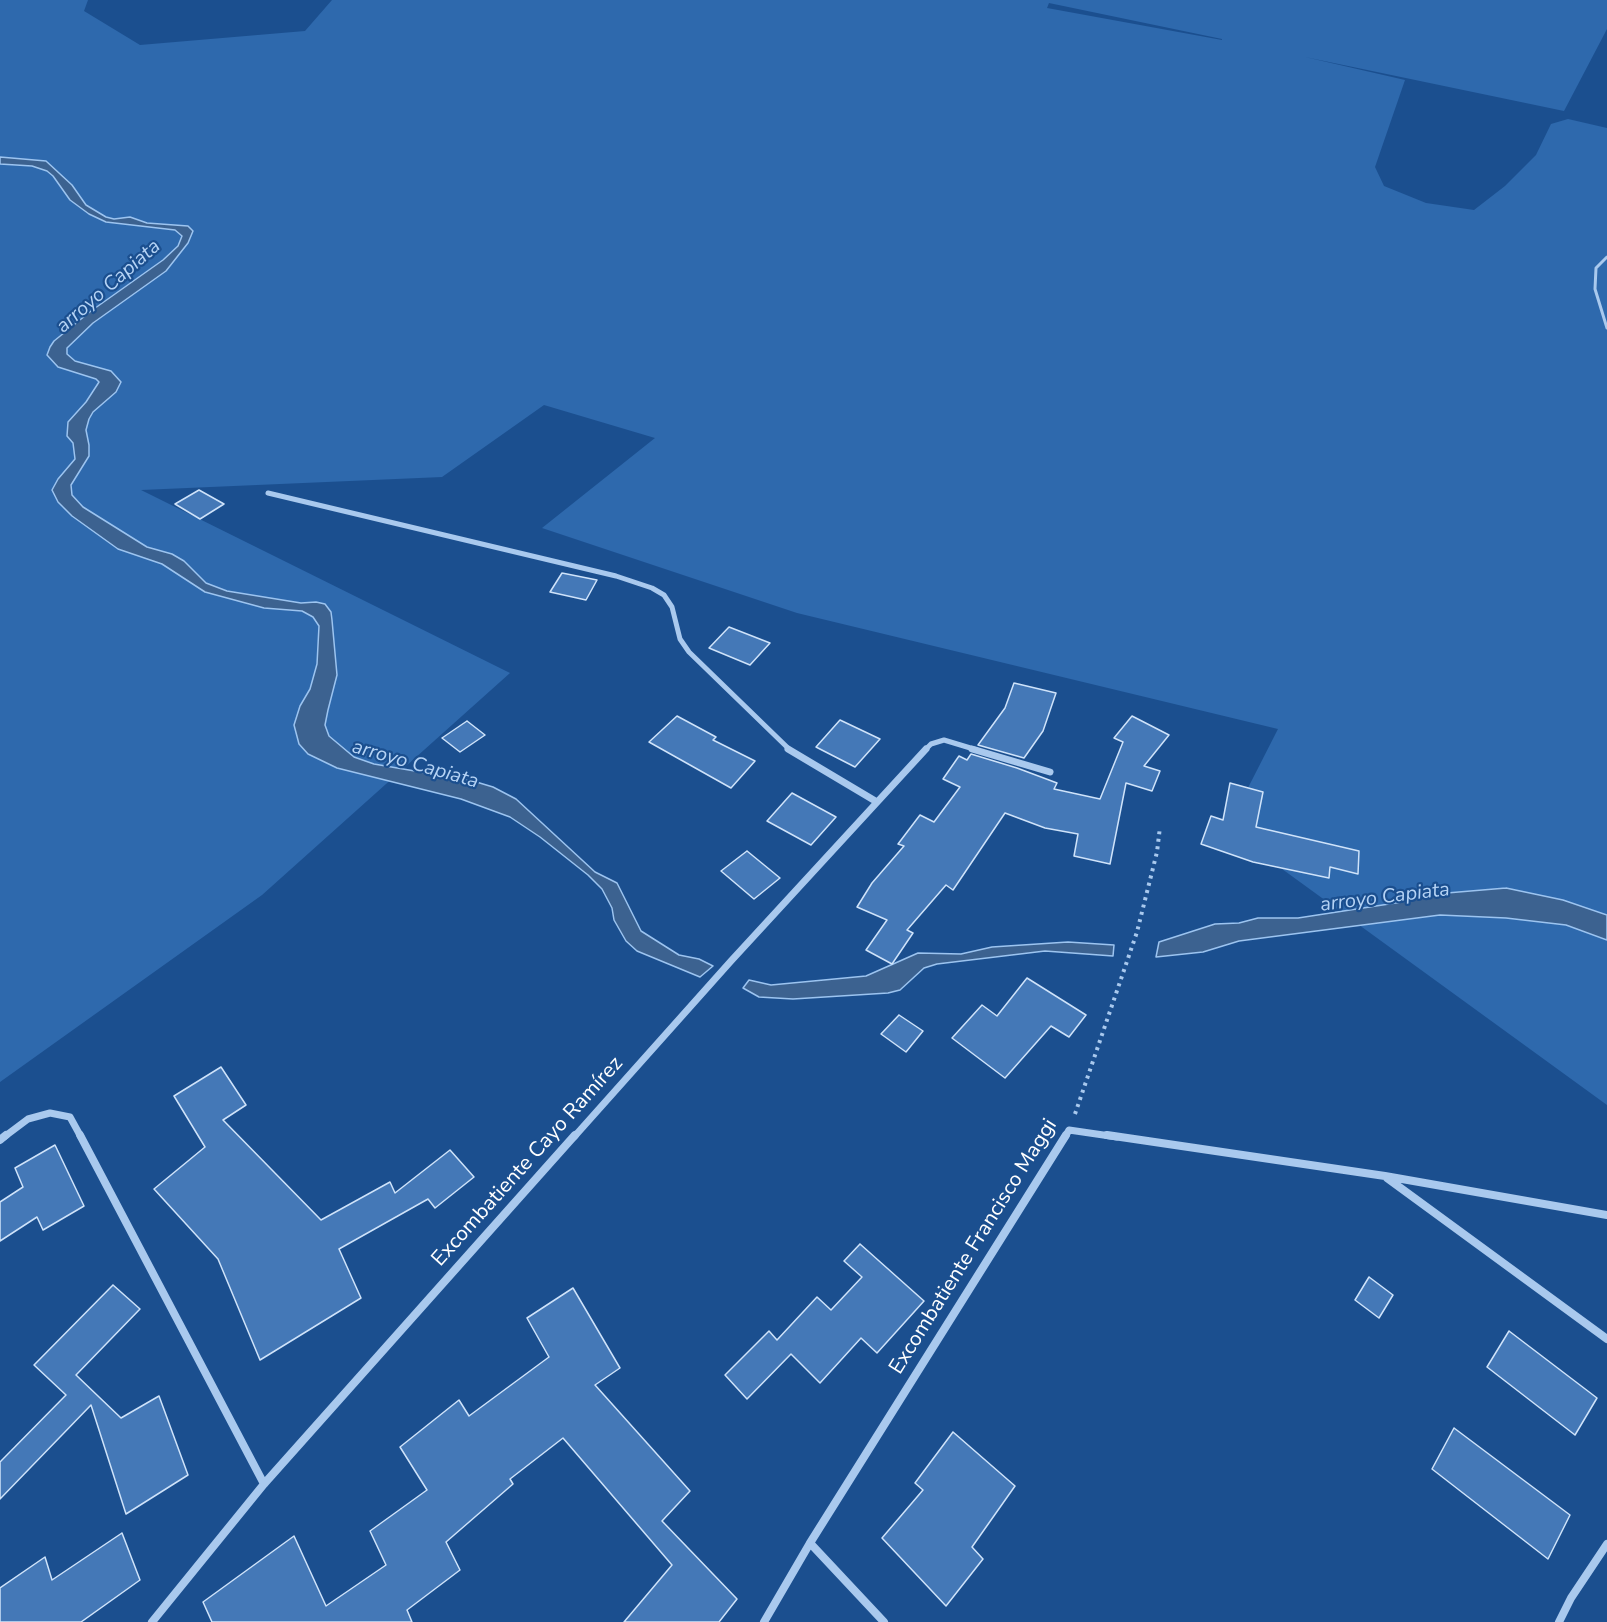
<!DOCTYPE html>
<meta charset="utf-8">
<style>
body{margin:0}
canvas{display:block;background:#1b4f8f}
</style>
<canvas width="1607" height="1622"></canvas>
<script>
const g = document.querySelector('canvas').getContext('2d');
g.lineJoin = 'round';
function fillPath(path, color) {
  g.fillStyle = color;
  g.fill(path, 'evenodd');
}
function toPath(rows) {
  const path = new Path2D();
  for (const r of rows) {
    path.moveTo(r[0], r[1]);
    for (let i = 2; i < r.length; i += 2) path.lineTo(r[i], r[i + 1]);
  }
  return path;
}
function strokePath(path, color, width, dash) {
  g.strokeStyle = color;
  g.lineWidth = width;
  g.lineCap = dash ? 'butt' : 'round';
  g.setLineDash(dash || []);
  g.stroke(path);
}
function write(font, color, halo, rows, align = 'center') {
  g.font = font + ' "Nunito Sans",sans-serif';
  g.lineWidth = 4.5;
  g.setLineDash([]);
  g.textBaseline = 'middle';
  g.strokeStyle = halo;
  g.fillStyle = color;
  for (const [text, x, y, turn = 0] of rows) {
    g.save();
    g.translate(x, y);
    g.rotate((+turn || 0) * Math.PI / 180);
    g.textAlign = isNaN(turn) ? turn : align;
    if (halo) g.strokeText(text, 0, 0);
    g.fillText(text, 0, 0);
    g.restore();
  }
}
fillPath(toPath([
 [0,0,88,0,84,11,140,45,305,31,332,0,1607,0,1607,29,1564,111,1305,57,1405,80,1375,167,1384,186,1426,203,1474,210,1505,186,1536,155,1551,124,1568,119,1607,128,1607,1105,1227,829,1278,729,797,613,542,528,655,438,544,405,442,477,141,490,510,673,262,895,0,1082],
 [1049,3,1222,39,1222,40,1047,8]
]), '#2e69ad');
const water = toPath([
 [0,157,46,161,72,185,86,205,106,217,114,219,130,217,147,223,188,226,193,231,188,243,166,271,93,323,67,348,67,354,75,361,111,371,121,382,116,392,93,412,89,419,86,430,89,445,89,456,71,485,72,495,83,507,147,547,172,554,184,561,206,583,227,591,301,603,316,602,325,604,331,612,332,620,337,675,328,710,325,725,329,736,354,757,374,764,473,781,493,787,516,799,595,872,617,883,641,931,679,955,699,959,713,966,700,977,637,951,626,941,614,920,612,908,602,889,588,875,540,837,510,817,461,799,337,768,308,754,299,744,294,725,300,706,310,689,317,664,319,626,313,617,302,611,264,608,205,592,162,564,118,549,72,516,58,502,52,490,58,479,75,459,73,443,67,436,68,422,86,402,99,382,96,379,58,367,47,355,50,347,54,341,91,311,163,260,178,246,182,236,175,230,106,222,89,214,70,200,53,176,47,171,32,166,0,164,0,157],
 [1506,888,1563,900,1607,915,1607,940,1566,925,1506,918,1440,915,1239,941,1203,952,1156,957,1159,942,1215,924,1239,923,1258,918,1298,918,1402,902,1435,894,1506,888],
 [1068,942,1114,945,1113,956,1045,951,937,964,924,968,900,990,888,993,793,999,759,997,743,988,749,980,771,985,866,976,918,953,961,954,992,947,1068,942]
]);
fillPath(water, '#3c6290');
strokePath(water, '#9cc4f0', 1.5);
const building = toPath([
 [199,490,224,504,200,519,175,504,199,490],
 [562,573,597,580,586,600,550,592,562,573],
 [729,627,770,643,750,665,709,648,729,627],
 [1014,683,1056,693,1043,731,1024,758,978,745,1005,708,1014,683],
 [677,716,716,737,713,740,755,761,731,788,649,742,677,716],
 [1132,716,1169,735,1144,766,1160,771,1152,791,1126,783,1110,864,1074,856,1078,834,1045,828,1005,813,953,890,946,885,907,930,913,933,892,964,866,950,887,920,857,907,872,883,904,846,898,844,920,815,934,822,960,787,943,779,959,756,967,760,971,754,1017,768,1057,783,1054,789,1100,799,1123,742,1114,738,1132,716],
 [840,720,880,739,855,767,816,747,840,720],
 [467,721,485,735,460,752,442,738,467,721],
 [1230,783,1263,792,1256,827,1359,851,1358,874,1330,867,1329,878,1253,862,1201,844,1211,816,1223,820,1230,783],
 [792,793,836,817,811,845,767,821,792,793],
 [747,851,780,878,754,899,721,871,747,851],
 [1027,978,1086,1015,1069,1037,1051,1026,1005,1078,952,1038,982,1005,997,1016,1027,978],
 [899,1015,923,1031,906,1052,881,1034,899,1015],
 [221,1067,246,1105,223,1120,321,1220,390,1182,395,1193,450,1150,474,1177,435,1208,428,1199,339,1249,361,1298,260,1360,218,1259,154,1189,205,1147,174,1096,221,1067],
 [55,1145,84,1206,43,1230,37,1217,0,1241,0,1202,23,1187,15,1168,55,1145],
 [860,1244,924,1301,877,1353,861,1338,820,1383,791,1354,747,1399,725,1375,769,1331,777,1340,817,1297,831,1310,862,1277,844,1261,860,1244],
 [1369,1277,1393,1295,1379,1318,1355,1300,1369,1277],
 [113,1285,140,1309,76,1375,121,1418,159,1396,188,1475,126,1514,91,1405,0,1499,0,1462,66,1395,34,1365,113,1285],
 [573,1288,620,1368,595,1385,690,1491,662,1521,737,1599,719,1622,624,1622,672,1565,563,1438,510,1479,513,1484,446,1542,460,1570,407,1610,412,1622,212,1622,203,1602,294,1536,326,1606,386,1565,370,1531,427,1490,400,1447,459,1400,469,1416,549,1357,527,1318,573,1288],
 [1509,1331,1597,1398,1575,1435,1487,1367,1509,1331],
 [1454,1428,1570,1515,1548,1559,1432,1469,1454,1428],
 [953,1432,1015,1486,972,1547,983,1559,946,1606,882,1538,923,1490,915,1483,953,1432],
 [122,1533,140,1580,81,1622,0,1622,0,1588,45,1557,52,1580,122,1533]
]);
fillPath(building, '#4478b7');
strokePath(building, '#cfe3fa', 1.5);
strokePath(toPath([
 [1075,1114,1137,932,1157,852,1160,827]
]), '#a9c9ee', 4, [3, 4.5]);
strokePath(toPath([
 [1607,257,1596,268,1595,289,1607,328]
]), '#a9c9ee', 3);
strokePath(toPath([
 [268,493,616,576,652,588,664,595,672,607,680,639,689,652,790,750],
 [925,750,931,744,944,740,977,750]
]), '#a9c9ee', 5);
strokePath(toPath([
 [788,749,877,802],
 [972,749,1050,772],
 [4,1137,28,1119,50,1113,70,1117,81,1137],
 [574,1137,731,961,926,749],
 [1065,1137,1069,1130,1117,1137]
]), '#a9c9ee', 7);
strokePath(toPath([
 [80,1135,264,1484],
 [1107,1135,1385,1176,1607,1215],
 [0,1140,6,1135],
 [1387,1178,1607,1339],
 [810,1543,884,1622],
 [152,1622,264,1484,575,1135],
 [764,1622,810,1543,1066,1135],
 [1559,1622,1571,1598,1607,1544]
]), '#a9c9ee', 8);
write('italic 20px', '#b5d3f5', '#1b4f8f', [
 ["arroyo Capiata",109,287,-41],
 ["arroyo Capiata",415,765,16],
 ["arroyo Capiata",1385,898,-7]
]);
write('21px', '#fff', '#1b4f8f', [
 ["Excombatiente Cayo Ramírez",528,1162,-48],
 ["Excombatiente Francisco Maggi",974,1247,-58]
]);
</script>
